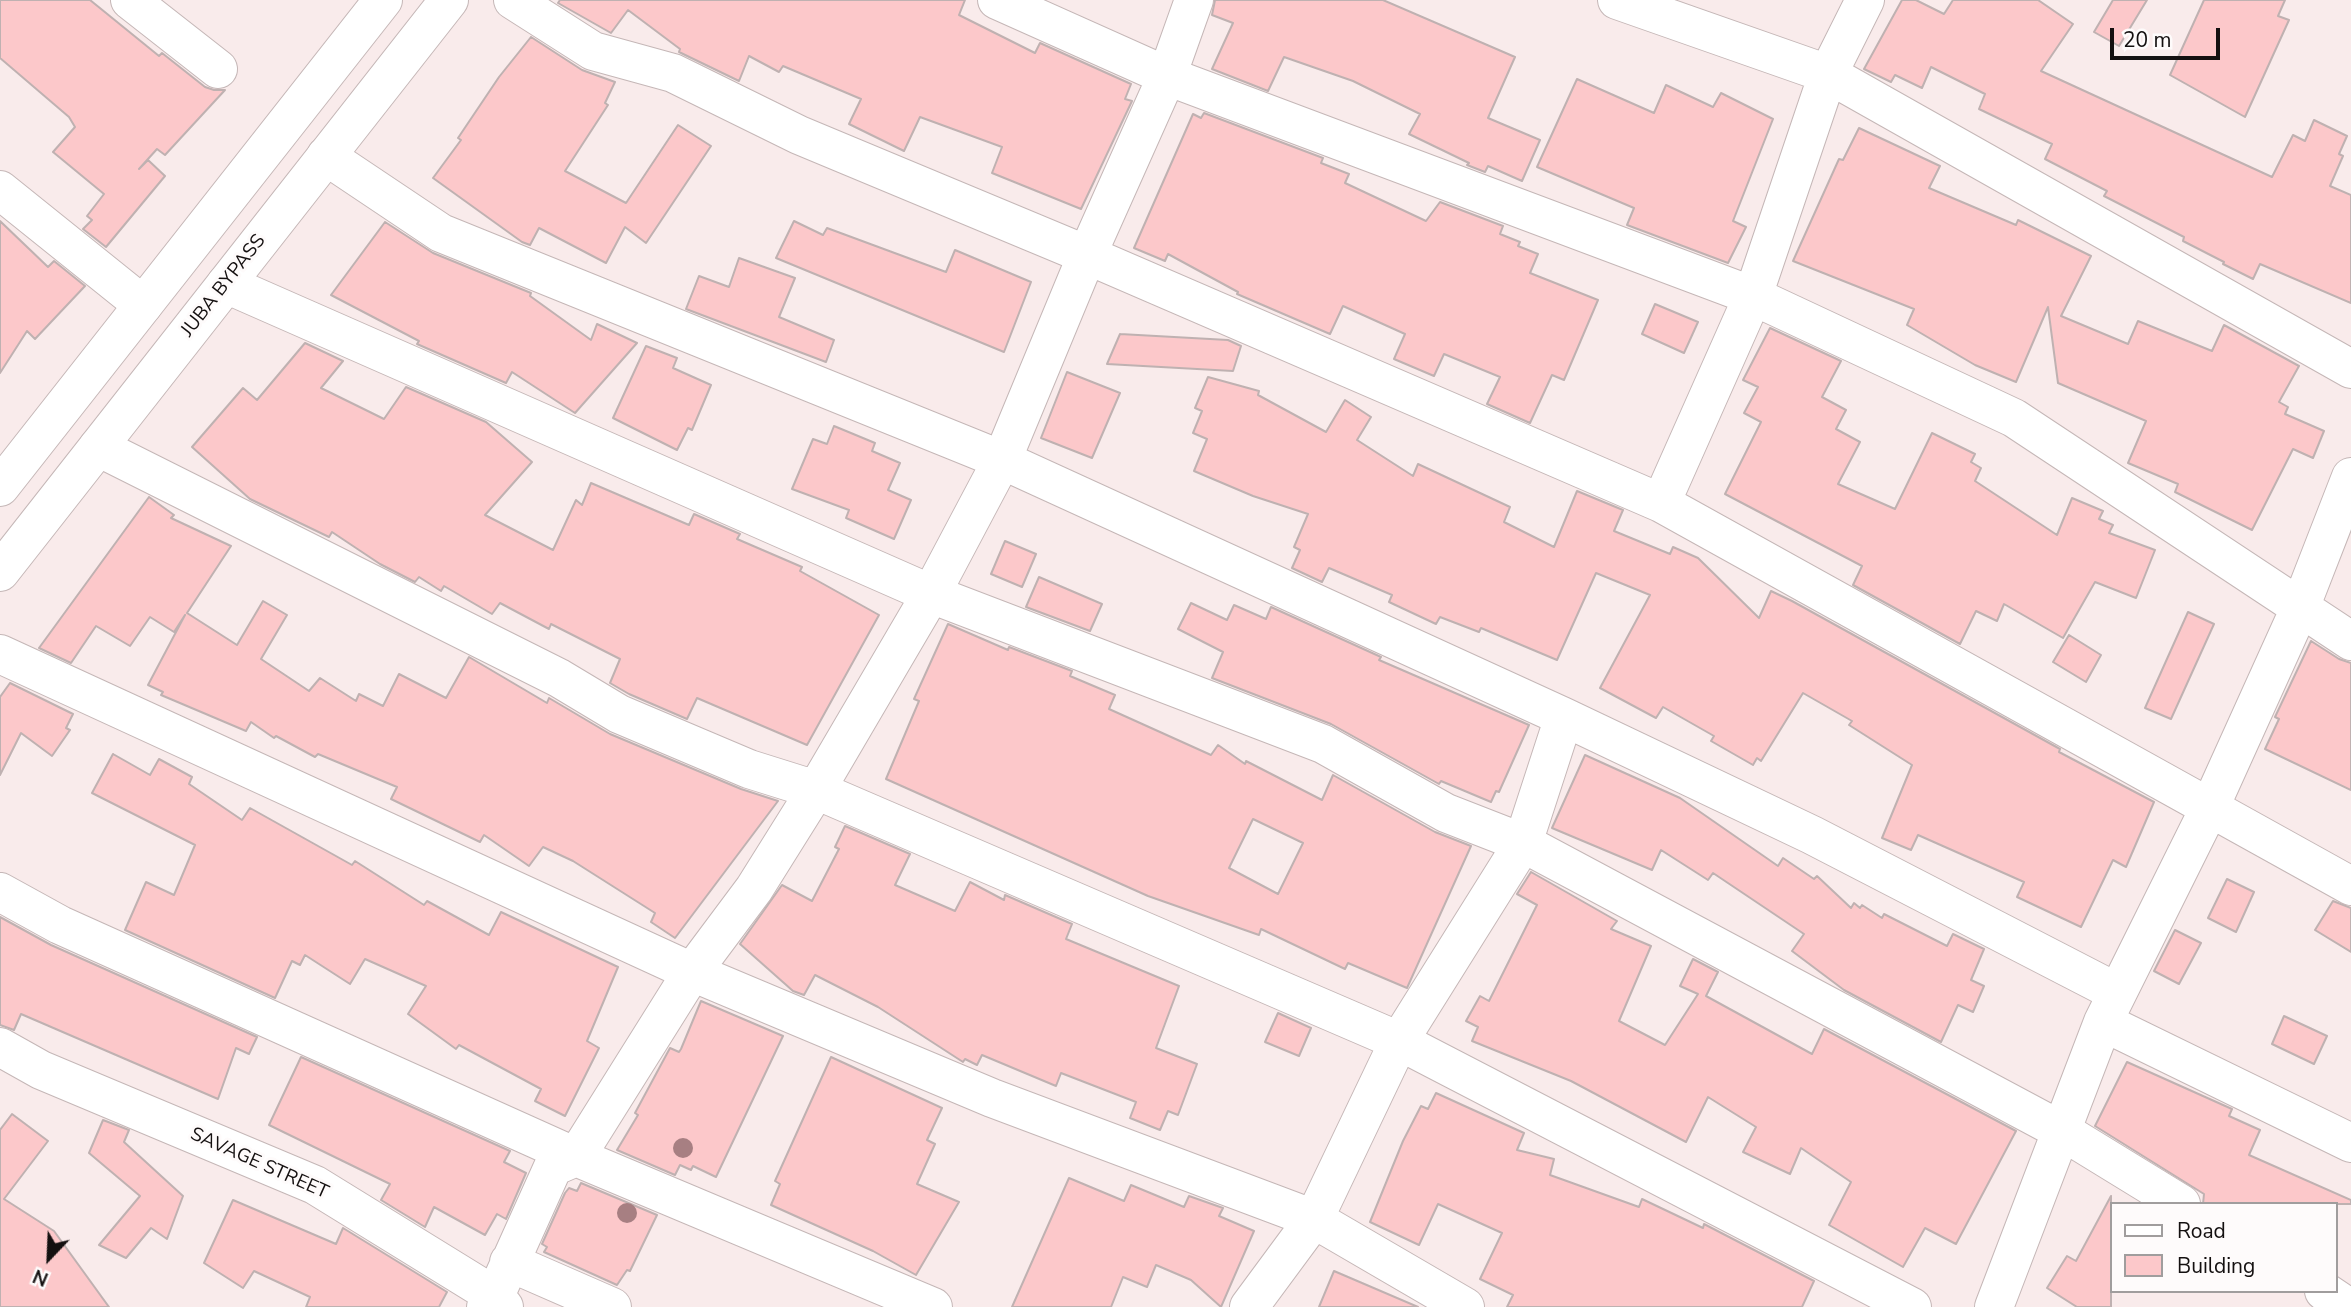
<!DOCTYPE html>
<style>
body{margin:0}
#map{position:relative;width:2351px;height:1307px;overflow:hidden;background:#f9ebeb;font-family:"Nunito Sans",sans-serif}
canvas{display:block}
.legend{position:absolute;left:2110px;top:1202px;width:228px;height:91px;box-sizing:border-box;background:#fefbfb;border:2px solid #a09d9d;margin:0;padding:9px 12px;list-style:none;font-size:21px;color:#141010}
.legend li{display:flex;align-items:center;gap:14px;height:35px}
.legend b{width:35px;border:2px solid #a09d9d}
.north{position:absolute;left:14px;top:1223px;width:70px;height:70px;-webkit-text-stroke:5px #fefbfb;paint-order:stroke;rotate:203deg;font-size:19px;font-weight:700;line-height:28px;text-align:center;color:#141010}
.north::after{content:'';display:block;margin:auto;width:24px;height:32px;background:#141010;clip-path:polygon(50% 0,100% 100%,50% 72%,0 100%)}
.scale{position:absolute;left:2110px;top:28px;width:110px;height:32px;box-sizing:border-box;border:4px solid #141010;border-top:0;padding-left:9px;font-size:21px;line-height:24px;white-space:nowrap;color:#141010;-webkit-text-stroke:5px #fefbfb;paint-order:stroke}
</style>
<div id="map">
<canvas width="2351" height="1307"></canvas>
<ul class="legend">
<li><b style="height:9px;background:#fff"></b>Road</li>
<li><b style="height:19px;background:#fcc8ca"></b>Building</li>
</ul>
<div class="north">N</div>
<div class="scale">20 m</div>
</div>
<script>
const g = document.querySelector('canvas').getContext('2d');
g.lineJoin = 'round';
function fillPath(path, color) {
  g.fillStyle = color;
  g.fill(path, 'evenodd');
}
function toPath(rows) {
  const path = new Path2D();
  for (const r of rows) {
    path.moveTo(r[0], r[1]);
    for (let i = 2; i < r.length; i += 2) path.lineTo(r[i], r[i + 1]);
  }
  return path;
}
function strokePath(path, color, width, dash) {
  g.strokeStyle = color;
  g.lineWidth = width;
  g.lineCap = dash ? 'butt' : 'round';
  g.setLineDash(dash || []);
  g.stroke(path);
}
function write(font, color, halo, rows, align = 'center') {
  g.font = font + ' "Nunito Sans",sans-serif';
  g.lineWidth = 6;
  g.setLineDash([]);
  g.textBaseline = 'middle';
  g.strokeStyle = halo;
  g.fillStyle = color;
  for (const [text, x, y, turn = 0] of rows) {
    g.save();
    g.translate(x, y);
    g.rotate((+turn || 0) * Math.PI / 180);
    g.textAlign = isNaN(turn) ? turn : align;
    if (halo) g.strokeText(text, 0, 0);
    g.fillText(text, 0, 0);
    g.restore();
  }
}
const building = toPath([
 [0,0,90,0,159,56,162,53,205,87,214,90,225,90,165,155,157,149,139,169,148,160,165,176,106,247,83,229,92,220,87,216,104,194,53,152,75,127,69,117,0,58,0,0],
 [560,0,965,0,959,15,1035,53,1040,43,1131,84,1125,99,1132,101,1081,209,992,173,1002,147,920,117,904,151,849,124,861,99,783,66,779,72,749,56,739,81,679,52,680,49,628,10,611,33,558,3,560,0],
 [1215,0,1383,0,1515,57,1488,118,1540,140,1522,181,1488,166,1485,172,1467,165,1469,163,1409,134,1420,114,1353,81,1284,57,1268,91,1212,69,1233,23,1212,15,1215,0],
 [1902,0,1916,0,1944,14,1953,0,2038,0,2073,24,2041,71,2272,177,2293,135,2305,141,2314,120,2347,136,2339,154,2343,156,2330,186,2351,195,2351,303,2260,264,2253,279,2223,264,2224,262,2183,241,2184,237,2104,196,2107,191,2045,159,2052,144,1979,109,1985,94,1931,67,1922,88,1895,75,1891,82,1864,69,1902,0],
 [2113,0,2147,0,2119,46,2094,32,2113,0],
 [2204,0,2285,0,2278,16,2289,20,2245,117,2170,75,2204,0],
 [531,37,582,70,615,82,605,103,608,105,565,171,626,203,678,125,711,146,646,243,625,227,606,263,539,228,530,245,522,242,433,178,461,140,458,138,499,77,531,37],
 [1577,79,1654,113,1666,85,1713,107,1721,93,1773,119,1733,221,1746,227,1728,263,1627,225,1634,208,1537,167,1577,79],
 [1204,113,1323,158,1321,163,1349,174,1345,183,1426,221,1440,202,1503,226,1500,234,1520,242,1518,246,1538,254,1530,273,1598,300,1564,380,1552,375,1530,423,1487,404,1500,377,1444,354,1434,376,1394,359,1405,334,1343,306,1330,334,1237,294,1238,292,1168,254,1165,261,1134,248,1193,114,1201,118,1204,113],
 [1859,128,1940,166,1929,188,2016,225,2018,220,2091,256,2061,316,2128,344,2138,321,2212,351,2224,325,2299,366,2279,402,2288,407,2285,414,2324,431,2313,458,2293,449,2252,530,2175,492,2178,484,2128,463,2146,421,2058,383,2048,307,2016,382,1975,365,1907,325,1914,309,1793,261,1839,159,1843,160,1859,128],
 [0,221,48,267,54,261,85,286,35,339,27,331,0,373,0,221],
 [794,221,823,235,827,228,946,272,955,250,1031,282,1004,352,776,258,794,221],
 [385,222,433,253,531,293,530,296,591,340,597,324,637,343,575,413,512,372,506,383,417,344,419,341,331,295,385,222],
 [739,258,795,278,779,317,834,340,826,362,686,309,699,276,729,287,739,258],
 [1655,304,1698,322,1684,353,1642,334,1655,304],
 [1770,328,1841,361,1822,397,1846,410,1836,429,1860,442,1838,484,1895,509,1932,433,1975,454,1971,462,1981,468,1975,481,2057,535,2072,498,2103,511,2099,519,2113,525,2109,533,2155,550,2136,598,2095,582,2063,638,2004,604,1997,621,1976,611,1960,644,1853,585,1862,566,1725,494,1761,422,1744,413,1758,387,1743,380,1770,328],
 [1120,334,1228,340,1241,346,1233,371,1107,364,1120,334],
 [305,343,343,361,321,388,384,419,406,387,486,422,532,462,485,515,553,550,576,500,582,505,591,483,689,525,694,514,740,534,737,539,802,567,800,571,879,615,807,745,697,698,687,719,629,694,610,683,620,659,551,624,549,629,500,603,492,614,444,586,441,591,419,577,415,582,380,564,332,532,329,537,250,499,192,447,243,388,257,400,305,343],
 [646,346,677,358,673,368,711,385,692,430,688,428,677,450,613,418,646,346],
 [1067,372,1120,393,1092,458,1041,438,1067,372],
 [1208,377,1259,391,1258,395,1326,432,1345,400,1371,417,1357,440,1413,476,1418,464,1510,507,1504,522,1554,547,1577,491,1623,510,1614,531,1670,554,1673,547,1698,558,1759,618,1771,591,1792,601,2060,749,2059,752,2154,802,2126,867,2113,860,2081,927,2017,897,2024,882,1918,835,1911,850,1882,838,1912,765,1849,725,1852,721,1803,693,1761,761,1757,758,1753,765,1711,741,1714,736,1663,707,1656,718,1600,688,1650,595,1596,573,1557,660,1481,628,1479,632,1440,617,1436,624,1389,602,1392,595,1329,568,1322,582,1292,568,1300,550,1294,547,1308,514,1253,496,1194,471,1207,439,1193,433,1202,411,1195,408,1208,377],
 [834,426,875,443,872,451,900,463,888,490,911,500,894,539,846,518,849,510,792,489,813,439,827,444,834,426],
 [149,497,174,515,171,518,231,546,187,613,237,645,263,601,287,615,261,659,309,691,320,678,356,701,359,694,383,706,399,674,446,698,469,657,547,703,549,698,610,734,741,789,778,801,675,938,651,922,655,913,573,861,543,847,529,866,484,835,480,842,391,799,397,787,318,754,315,757,276,736,274,738,251,722,246,731,161,695,163,692,148,685,185,615,174,632,150,617,130,646,96,626,71,663,39,648,149,497],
 [1005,541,1036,554,1022,587,991,574,1005,541],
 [1039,577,1102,604,1090,631,1026,607,1039,577],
 [1191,603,1227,620,1234,605,1266,619,1271,607,1381,657,1379,660,1529,725,1499,792,1496,791,1491,802,1441,781,1439,784,1331,724,1212,678,1223,652,1178,629,1191,603],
 [2188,612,2214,624,2171,719,2145,708,2188,612],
 [948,624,1008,650,1009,647,1072,671,1070,676,1115,695,1109,709,1211,755,1218,745,1245,764,1246,761,1322,800,1333,775,1435,832,1471,846,1407,988,1348,963,1345,969,1261,929,1259,935,1148,896,886,779,919,701,914,699,948,624],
 [1253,819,1303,843,1278,894,1229,868,1253,819],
 [2069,635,2101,655,2086,682,2053,662,2069,635],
 [2311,641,2339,659,2351,663,2351,790,2265,749,2279,719,2275,717,2311,641],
 [10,683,73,714,66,728,70,730,52,756,21,733,0,775,0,697,10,683],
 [113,754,150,775,159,759,192,777,189,784,242,820,250,808,352,865,355,861,424,905,427,901,489,935,501,912,618,967,587,1041,599,1048,565,1116,535,1101,541,1089,459,1045,456,1049,408,1014,426,986,365,959,350,984,305,955,300,965,292,961,275,998,125,930,146,882,174,895,195,845,92,793,113,754],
 [1585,755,1680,798,1778,866,1783,858,1814,879,1817,876,1851,908,1854,903,1860,908,1862,905,1882,918,1884,914,1947,946,1953,934,1984,949,1971,980,1984,986,1973,1012,1958,1005,1941,1042,1844,990,1792,951,1804,934,1713,873,1708,880,1661,850,1652,870,1552,828,1585,755],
 [845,826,910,854,895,885,955,911,970,882,1004,900,1005,895,1072,924,1066,939,1179,986,1156,1048,1197,1064,1178,1115,1168,1111,1160,1130,1130,1118,1136,1102,1061,1073,1056,1086,982,1055,977,1065,965,1059,963,1062,878,1007,815,975,804,995,793,991,740,944,782,885,812,901,839,849,835,847,845,826],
 [1531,872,1617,921,1611,929,1651,946,1619,1021,1665,1045,1698,994,1680,986,1693,959,1718,972,1706,996,1812,1054,1824,1029,2016,1131,1956,1244,1925,1228,1903,1267,1829,1225,1851,1182,1801,1148,1790,1174,1743,1152,1756,1127,1708,1097,1686,1142,1571,1081,1472,1041,1478,1027,1466,1021,1480,996,1489,1001,1537,905,1517,894,1531,872],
 [2227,879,2254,892,2236,932,2208,918,2227,879],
 [2333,901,2351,908,2351,952,2315,930,2333,901],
 [0,917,51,945,257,1037,249,1054,236,1048,218,1099,21,1014,14,1030,0,1025,0,917],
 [2175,930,2201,943,2179,984,2154,971,2175,930],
 [701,1001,783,1036,716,1177,693,1166,691,1170,680,1165,675,1175,617,1150,638,1115,635,1113,670,1048,679,1052,681,1049,701,1001],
 [1278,1013,1311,1028,1299,1056,1265,1042,1278,1013],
 [2284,1016,2327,1036,2314,1064,2272,1044,2284,1016],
 [301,1057,510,1151,504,1162,526,1173,506,1219,497,1214,485,1235,434,1207,425,1227,381,1200,390,1184,269,1125,301,1057],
 [831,1057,942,1108,927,1140,935,1144,917,1184,959,1202,916,1275,873,1251,771,1205,780,1184,775,1181,831,1057],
 [2127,1062,2232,1109,2229,1116,2260,1130,2249,1155,2351,1200,2351,1204,2203,1204,2204,1194,2095,1126,2127,1062],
 [1436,1093,1524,1133,1517,1150,1554,1159,1550,1175,1639,1207,1642,1199,1703,1228,1704,1224,1814,1281,1802,1307,1507,1307,1513,1295,1480,1279,1502,1233,1438,1204,1419,1245,1370,1222,1403,1141,1421,1106,1428,1109,1436,1093],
 [12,1114,48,1141,4,1199,54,1231,109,1307,0,1307,0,1130,12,1114],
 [103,1120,129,1130,124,1142,183,1196,167,1239,151,1228,126,1258,99,1245,140,1196,89,1153,103,1120],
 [1069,1178,1124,1201,1131,1185,1184,1207,1189,1196,1223,1208,1219,1216,1254,1231,1221,1307,1191,1280,1156,1265,1147,1287,1123,1277,1111,1307,1012,1307,1069,1178],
 [581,1183,657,1215,630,1271,627,1270,617,1285,544,1252,547,1247,542,1244,565,1193,569,1188,577,1191,581,1183],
 [2111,1196,2111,1307,2077,1307,2047,1288,2067,1256,2076,1261,2111,1196],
 [233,1200,336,1244,343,1228,447,1292,439,1307,306,1307,310,1297,254,1271,243,1288,204,1263,233,1200],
 [1334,1271,1418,1307,1319,1307,1334,1271]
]);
fillPath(building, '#fcc8ca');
strokePath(building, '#bfb1b1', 2);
const minor = toPath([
 [130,0,218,69],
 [513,0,593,51,673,73,799,135,1087,255,1661,503,2351,886],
 [997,0,1167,76,1753,296,2014,418,2351,641],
 [1617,0,1828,74,2351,369],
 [326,156,441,233,1002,460,1564,717,1812,835,2116,992],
 [0,190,143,305],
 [226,284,931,594,1323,744,1446,813,1523,843,2062,1131,2181,1204],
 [98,447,559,678,619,714,749,769,816,790,1399,1041,1912,1307],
 [1661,503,1753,296,1828,74,1865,0],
 [0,654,692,972,754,889,816,790,931,594,1002,460,1087,255,1167,76,1194,0],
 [0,892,60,925,576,1157,933,1307],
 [2103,1022,2351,1143],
 [0,1047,41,1070,315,1185,495,1296,504,1307],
 [509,1262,612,1307],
 [2324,1291,2348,1307],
 [486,1307,495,1296,553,1167,576,1157,692,972,992,1098,1314,1219,1465,1307],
 [1249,1307,1314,1219,1399,1041,1523,843,1564,717],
 [1994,1307,2103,1022,2210,807,2300,608,2351,477]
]);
const major = toPath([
 [0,487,383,0],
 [0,572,449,0]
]);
strokePath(minor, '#c5b7b7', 40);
strokePath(major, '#c5b7b7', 40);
strokePath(minor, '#fff', 38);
strokePath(major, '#fff', 38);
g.fillStyle = '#a77f82';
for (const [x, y] of [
 [683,1148],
 [627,1213]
]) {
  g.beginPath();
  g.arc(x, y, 10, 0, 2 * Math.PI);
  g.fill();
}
write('19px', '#141010', '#fefbfb', [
 ["JUBA BYPASS",224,286,-52],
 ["SAVAGE STREET",259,1164,24]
]);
</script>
